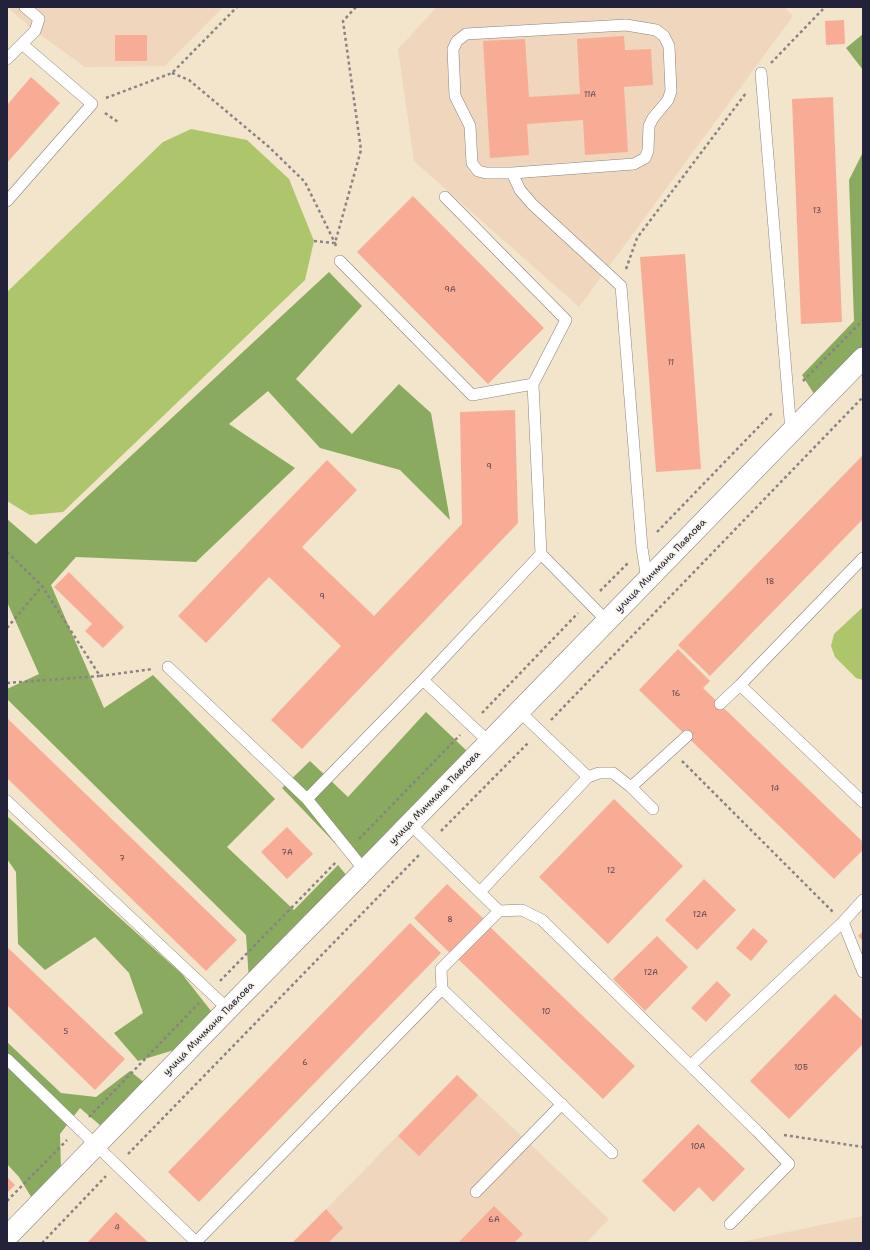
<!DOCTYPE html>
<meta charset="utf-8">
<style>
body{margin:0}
#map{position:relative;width:870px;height:1250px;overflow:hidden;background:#f3e4cc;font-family:"Shantell Sans",sans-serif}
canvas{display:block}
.frame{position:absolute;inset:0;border:8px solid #22223b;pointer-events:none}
</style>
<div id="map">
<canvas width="870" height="1250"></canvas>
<div class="frame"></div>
</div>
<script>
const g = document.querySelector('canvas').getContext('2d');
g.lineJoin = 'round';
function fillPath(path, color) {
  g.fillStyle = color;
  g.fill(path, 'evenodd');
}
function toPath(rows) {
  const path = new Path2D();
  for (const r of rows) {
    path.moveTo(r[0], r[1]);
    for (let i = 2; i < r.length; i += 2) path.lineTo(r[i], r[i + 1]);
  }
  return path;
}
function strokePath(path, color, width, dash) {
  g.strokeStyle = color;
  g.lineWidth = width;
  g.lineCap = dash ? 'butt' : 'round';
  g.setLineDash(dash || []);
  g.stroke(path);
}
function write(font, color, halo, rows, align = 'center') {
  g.font = font + ' "Shantell Sans",sans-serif';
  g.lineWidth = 3;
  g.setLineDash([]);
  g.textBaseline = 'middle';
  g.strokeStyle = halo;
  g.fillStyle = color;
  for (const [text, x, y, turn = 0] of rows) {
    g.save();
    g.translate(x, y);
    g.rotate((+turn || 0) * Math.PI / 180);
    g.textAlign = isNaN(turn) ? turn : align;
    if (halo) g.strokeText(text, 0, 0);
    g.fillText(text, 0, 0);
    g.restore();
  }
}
fillPath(toPath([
 [7,7,223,7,165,66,85,67,35,31],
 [437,7,784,7,793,16,579,307,414,161,398,49],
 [457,1075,609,1219,586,1243,293,1243],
 [863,1216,863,1243,737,1243]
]), '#efd6bc');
fillPath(toPath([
 [191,129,247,140,289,179,314,241,305,280,63,512,30,515,7,501,7,292,163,142],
 [863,607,863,680,856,678,835,657,831,646,834,634]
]), '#aec66b');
fillPath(toPath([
 [863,34,863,70,846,48],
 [863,152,863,349,816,397,802,375,854,321,849,180],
 [329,272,362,306,296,379,352,434,399,384,431,413,450,520,400,470,320,448,268,391,229,424,295,468,196,562,76,557,51,585,104,708,153,675,275,799,227,847,294,910,338,865,347,876,249,981,246,935,7,699,7,689,39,674,7,602,7,519,36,544],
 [426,712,467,751,356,865,282,788,310,761,348,797],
 [7,816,182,974,215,1016,184,1047,138,1061,114,1033,143,1013,129,973,95,937,45,970,18,944,16,872,7,859],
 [7,1042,61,1093,96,1097,130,1071,146,1084,101,1126,80,1108,60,1134,61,1170,33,1200,19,1177,7,1164]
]), '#8aab5f');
fillPath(toPath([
 [844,20,845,44,826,45,825,21],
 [115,35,147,35,147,61,115,61],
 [624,36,625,50,651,49,653,85,624,87,628,152,585,155,583,120,527,124,529,155,490,158,483,41,525,39,529,97,580,94,577,39],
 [31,77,60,103,7,163,7,105],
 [833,97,842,322,801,324,792,99],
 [413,196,544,328,488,384,357,252],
 [685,254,701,469,656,472,640,257],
 [515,410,518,523,302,749,271,720,341,646,269,577,206,643,178,616,327,460,357,490,302,547,374,616,462,524,460,412],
 [863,455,863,519,710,676,678,645],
 [69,572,124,627,103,648,85,631,92,624,54,587],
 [678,649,710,681,703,688,863,842,863,850,834,879,639,690],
 [7,718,237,940,206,971,7,778],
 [614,799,683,866,608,944,539,877],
 [287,827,313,854,287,879,261,852],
 [704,879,736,910,697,950,665,920],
 [447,884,486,921,453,956,414,918],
 [410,923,441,953,199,1202,168,1172],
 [489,926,635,1066,603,1099,458,959],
 [753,928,768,941,751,961,736,948],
 [863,931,863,941,858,936],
 [657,936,688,967,645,1011,613,979],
 [7,947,125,1059,95,1090,7,1005],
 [717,981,731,995,706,1022,691,1008],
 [835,994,863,1021,863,1044,789,1119,750,1081],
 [457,1075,478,1095,419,1156,398,1136],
 [698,1124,745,1169,713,1202,699,1187,674,1212,642,1181],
 [7,1177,15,1185,7,1193],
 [494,1206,523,1234,514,1243,458,1243],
 [326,1209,343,1228,328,1243,292,1243],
 [116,1212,149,1243,87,1243]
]), '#f8ac96');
const service = toPath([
 [626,25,656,30,664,36,669,46,671,91,668,100,653,118,649,126,648,151,645,158,634,164,512,173,486,173,478,171,472,163,470,126,455,96,453,49,457,41,466,34,626,25],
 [22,44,35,31,39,19,25,7],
 [7,59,22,44,92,104,7,201],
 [761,73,791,431],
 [512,173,520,190,532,204,621,286,642,548,647,580],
 [340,261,472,395,533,384,566,320,445,197],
 [541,554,607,621],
 [168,667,307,799,365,871],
 [423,680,489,742],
 [740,685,863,802],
 [720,704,740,685,863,558],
 [519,711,588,777,599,773,613,773,631,787,687,736],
 [631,787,653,809],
 [307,799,423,680,541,554,533,384],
 [7,801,228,1009],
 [410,824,499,911],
 [480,892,588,777],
 [843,922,863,972],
 [442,989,441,969,499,911,522,910,542,920,757,1131,789,1164,730,1224],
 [7,1059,196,1242],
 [691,1065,843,922,863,900],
 [476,1192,562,1104],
 [195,1243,442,989,612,1153]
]);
const minor = toPath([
 [7,1237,228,1009,354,881,863,358]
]);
strokePath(service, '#8a8384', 12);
strokePath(minor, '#8a8384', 22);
strokePath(toPath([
 [771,63,825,7],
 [172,73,189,80,269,147,305,182,335,243],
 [106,98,172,73,237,7],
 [105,113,118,122],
 [314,241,334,243],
 [336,246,335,243,361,150,343,21,356,7],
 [626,269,637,238,746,93],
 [803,381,863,320],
 [657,532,773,412],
 [7,552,42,586,100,676,153,669],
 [600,591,629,562],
 [7,628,42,586],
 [7,683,100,676],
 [482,713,578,613],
 [551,720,863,397],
 [682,761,833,912],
 [441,831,529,742],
 [359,839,460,735],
 [220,981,337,861],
 [89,1117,199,1003],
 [784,1135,863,1147],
 [128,1154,420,854],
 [7,1201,67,1140],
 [42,1243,106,1176]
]), '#8a8384', 2.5, [3, 3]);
strokePath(service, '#fff', 11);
strokePath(minor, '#fff', 21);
write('8px', '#584452', null, [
 ["11А",590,95],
 ["13",817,211],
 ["9А",450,290],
 ["11",671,363],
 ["9",489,467],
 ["18",770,582],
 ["9",322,597],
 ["16",676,694],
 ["14",775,789],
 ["7А",287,853],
 ["7",122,859],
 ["12",611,871],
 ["12А",700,915],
 ["8",450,920],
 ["12А",651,973],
 ["10",546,1012],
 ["5",66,1032],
 ["6",305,1063],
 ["10Б",801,1068],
 ["10А",698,1147],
 ["6А",494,1220],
 ["4",117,1228]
]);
write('10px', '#22223b', '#f7f3e8', [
 ["улица Мичмана Павлова",661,566,-46],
 ["улица Мичмана Павлова",435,798,-46],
 ["улица Мичмана Павлова",209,1029,-46]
]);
</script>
